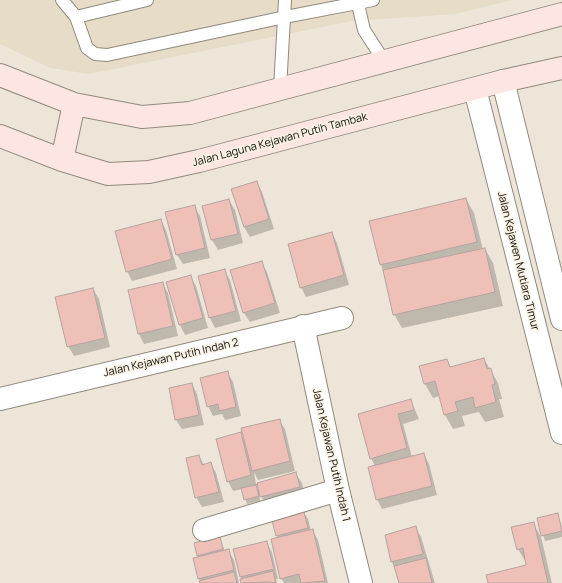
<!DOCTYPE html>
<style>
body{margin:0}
canvas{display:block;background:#ede6d8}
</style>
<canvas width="562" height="583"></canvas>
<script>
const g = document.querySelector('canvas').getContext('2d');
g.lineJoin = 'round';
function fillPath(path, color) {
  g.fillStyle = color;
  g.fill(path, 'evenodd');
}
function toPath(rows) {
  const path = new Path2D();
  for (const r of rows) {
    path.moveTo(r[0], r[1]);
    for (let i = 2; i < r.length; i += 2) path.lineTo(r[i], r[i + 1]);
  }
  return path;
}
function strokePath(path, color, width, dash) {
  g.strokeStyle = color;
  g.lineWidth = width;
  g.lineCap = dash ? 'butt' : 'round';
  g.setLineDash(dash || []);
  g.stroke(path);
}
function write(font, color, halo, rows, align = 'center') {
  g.font = font + ' Manrope,sans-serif';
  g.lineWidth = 3;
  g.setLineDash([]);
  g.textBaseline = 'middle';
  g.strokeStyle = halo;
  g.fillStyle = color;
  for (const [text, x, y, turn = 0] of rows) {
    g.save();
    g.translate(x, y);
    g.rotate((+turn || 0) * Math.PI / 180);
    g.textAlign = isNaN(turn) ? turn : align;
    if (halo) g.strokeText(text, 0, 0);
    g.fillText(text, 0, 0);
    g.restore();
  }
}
fillPath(toPath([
 [0,0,513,0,455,14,352,21,89,74,50,68,0,44]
]), '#e6dcc7');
fillPath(toPath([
 [257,182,262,192,274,229,250,237,244,227,233,190],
 [466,199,474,213,483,250,485,249,493,263,503,306,402,328,394,314,370,222],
 [229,200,235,210,243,243,218,250,212,240,204,207],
 [194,206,200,216,210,258,183,264,177,255],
 [161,220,166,230,177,269,132,281,127,271],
 [332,233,337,243,349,285,306,297,301,287],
 [261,262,267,272,280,313,250,322,244,313,232,271],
 [224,270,230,280,241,321,215,328,210,318,199,277],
 [190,276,196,286,208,328,185,335,180,325],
 [162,283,168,293,178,336,144,344,139,334,129,291],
 [93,289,99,299,110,347,74,356,68,346],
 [484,359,498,383,502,399,499,399,504,417,485,422,479,412,462,416,465,426,453,429,445,415,440,396,433,398,425,384,447,360,451,368],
 [228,373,233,382,241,416,225,420,222,414,213,416,208,406],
 [192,384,197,394,204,425,182,429,176,420],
 [411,401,419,419,403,424,412,457,424,454,429,464,437,495,382,509,377,499,375,466,371,458,359,415],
 [279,420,285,429,295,471,258,480,254,472,256,484,296,474,302,483,305,497,267,506,259,493,260,501,247,504,242,489,233,491,228,481,240,433,245,442],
 [258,485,260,494,255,486],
 [199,456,204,465,211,464,216,473,224,502,202,507,196,497],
 [302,510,308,519,311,531,313,531,318,540,328,583,284,583,281,578,278,538,277,535],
 [557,514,562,527,562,537,545,541,538,519],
 [533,523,541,537,552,583,490,583,528,566,518,549],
 [416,528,421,537,435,583,400,583,392,562,386,535],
 [219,537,225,551,228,551,234,560,239,583,201,583,199,579,194,559,200,558,198,556],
 [266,542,272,552,278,579,276,579,277,583,242,583,241,577]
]), '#0003');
const building = toPath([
 [257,181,269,219,244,227,231,189,257,181],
 [466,198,477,242,380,265,369,221,466,198],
 [229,199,238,234,211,240,202,206,229,199],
 [195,205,205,248,176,255,165,212,195,205],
 [161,219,172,259,126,272,115,231,161,219],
 [332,232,344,275,300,288,288,244,332,232],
 [485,248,495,292,393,315,383,270,485,248],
 [262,261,275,303,243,313,230,270,262,261],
 [225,269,236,311,209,318,198,276,225,269],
 [191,275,203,318,179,325,166,282,191,275],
 [163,282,173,326,138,334,128,290,163,282],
 [93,288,105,338,67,347,55,297,93,288],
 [484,358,487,369,491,368,495,384,492,385,496,402,475,408,473,397,455,402,458,411,444,415,435,381,424,384,419,366,447,359,450,367,484,358],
 [228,371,236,407,219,411,218,404,207,407,200,378,228,371],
 [192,383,199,415,175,420,169,388,192,383],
 [411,399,414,410,398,414,407,448,370,459,358,414,411,399],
 [280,419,290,461,252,471,241,428,280,419],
 [241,432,251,475,227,482,216,439,241,432],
 [424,453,432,486,376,500,368,467,424,453],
 [199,455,202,465,211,462,219,492,195,498,186,458,199,455],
 [296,472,300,487,260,497,257,483,296,472],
 [256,485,259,496,244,500,241,488,256,485],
 [303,508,308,528,276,536,271,517,303,508],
 [558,513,562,531,541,536,537,518,558,513],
 [534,522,548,583,488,583,486,575,526,565,523,548,517,550,511,527,534,522],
 [416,526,423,554,391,562,385,535,416,526],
 [313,529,325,581,301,583,299,574,280,579,271,539,313,529],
 [220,536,223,549,197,556,194,543,220,536],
 [267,541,274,569,240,577,233,549,267,541],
 [229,549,234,570,198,579,193,558,229,549],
 [426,558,432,583,399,583,394,566,426,558],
 [273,571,276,583,269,582,241,583,240,579,273,571],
 [234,572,237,583,200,583,199,581,234,572]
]);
fillPath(building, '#efc0b8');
strokePath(building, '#b5a4a1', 1);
const lane = toPath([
 [62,0,76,17,147,0],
 [357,0,364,30,384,61],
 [76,17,87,48,95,54,107,55,285,17,373,0],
 [280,89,285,0]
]);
const street = toPath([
 [503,81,562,319],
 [475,89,562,433],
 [303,326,338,490,361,583],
 [0,399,342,318],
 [204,530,338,490]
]);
const secondary = toPath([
 [0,75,74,104,142,117,190,113,562,14],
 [0,136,62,160,108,174,149,172,199,161,503,81,562,68],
 [62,160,74,104]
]);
strokePath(lane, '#918a7d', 14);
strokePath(street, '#918a7d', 24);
strokePath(secondary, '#918a7d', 24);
strokePath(lane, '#fff', 12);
strokePath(street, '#fff', 22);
strokePath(secondary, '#fde6e2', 22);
write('11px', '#0e0b07', '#faf3e5', [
 ["Jalan Laguna Kejawan Putih Tambak",280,140,-15],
 ["Jalan Kejawen Mutiara Timur",518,261,76],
 ["Jalan Kejawan Putih Indah 2",171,358,-13],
 ["Jalan Kejawan Putih Indah 1",331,455,77]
]);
</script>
